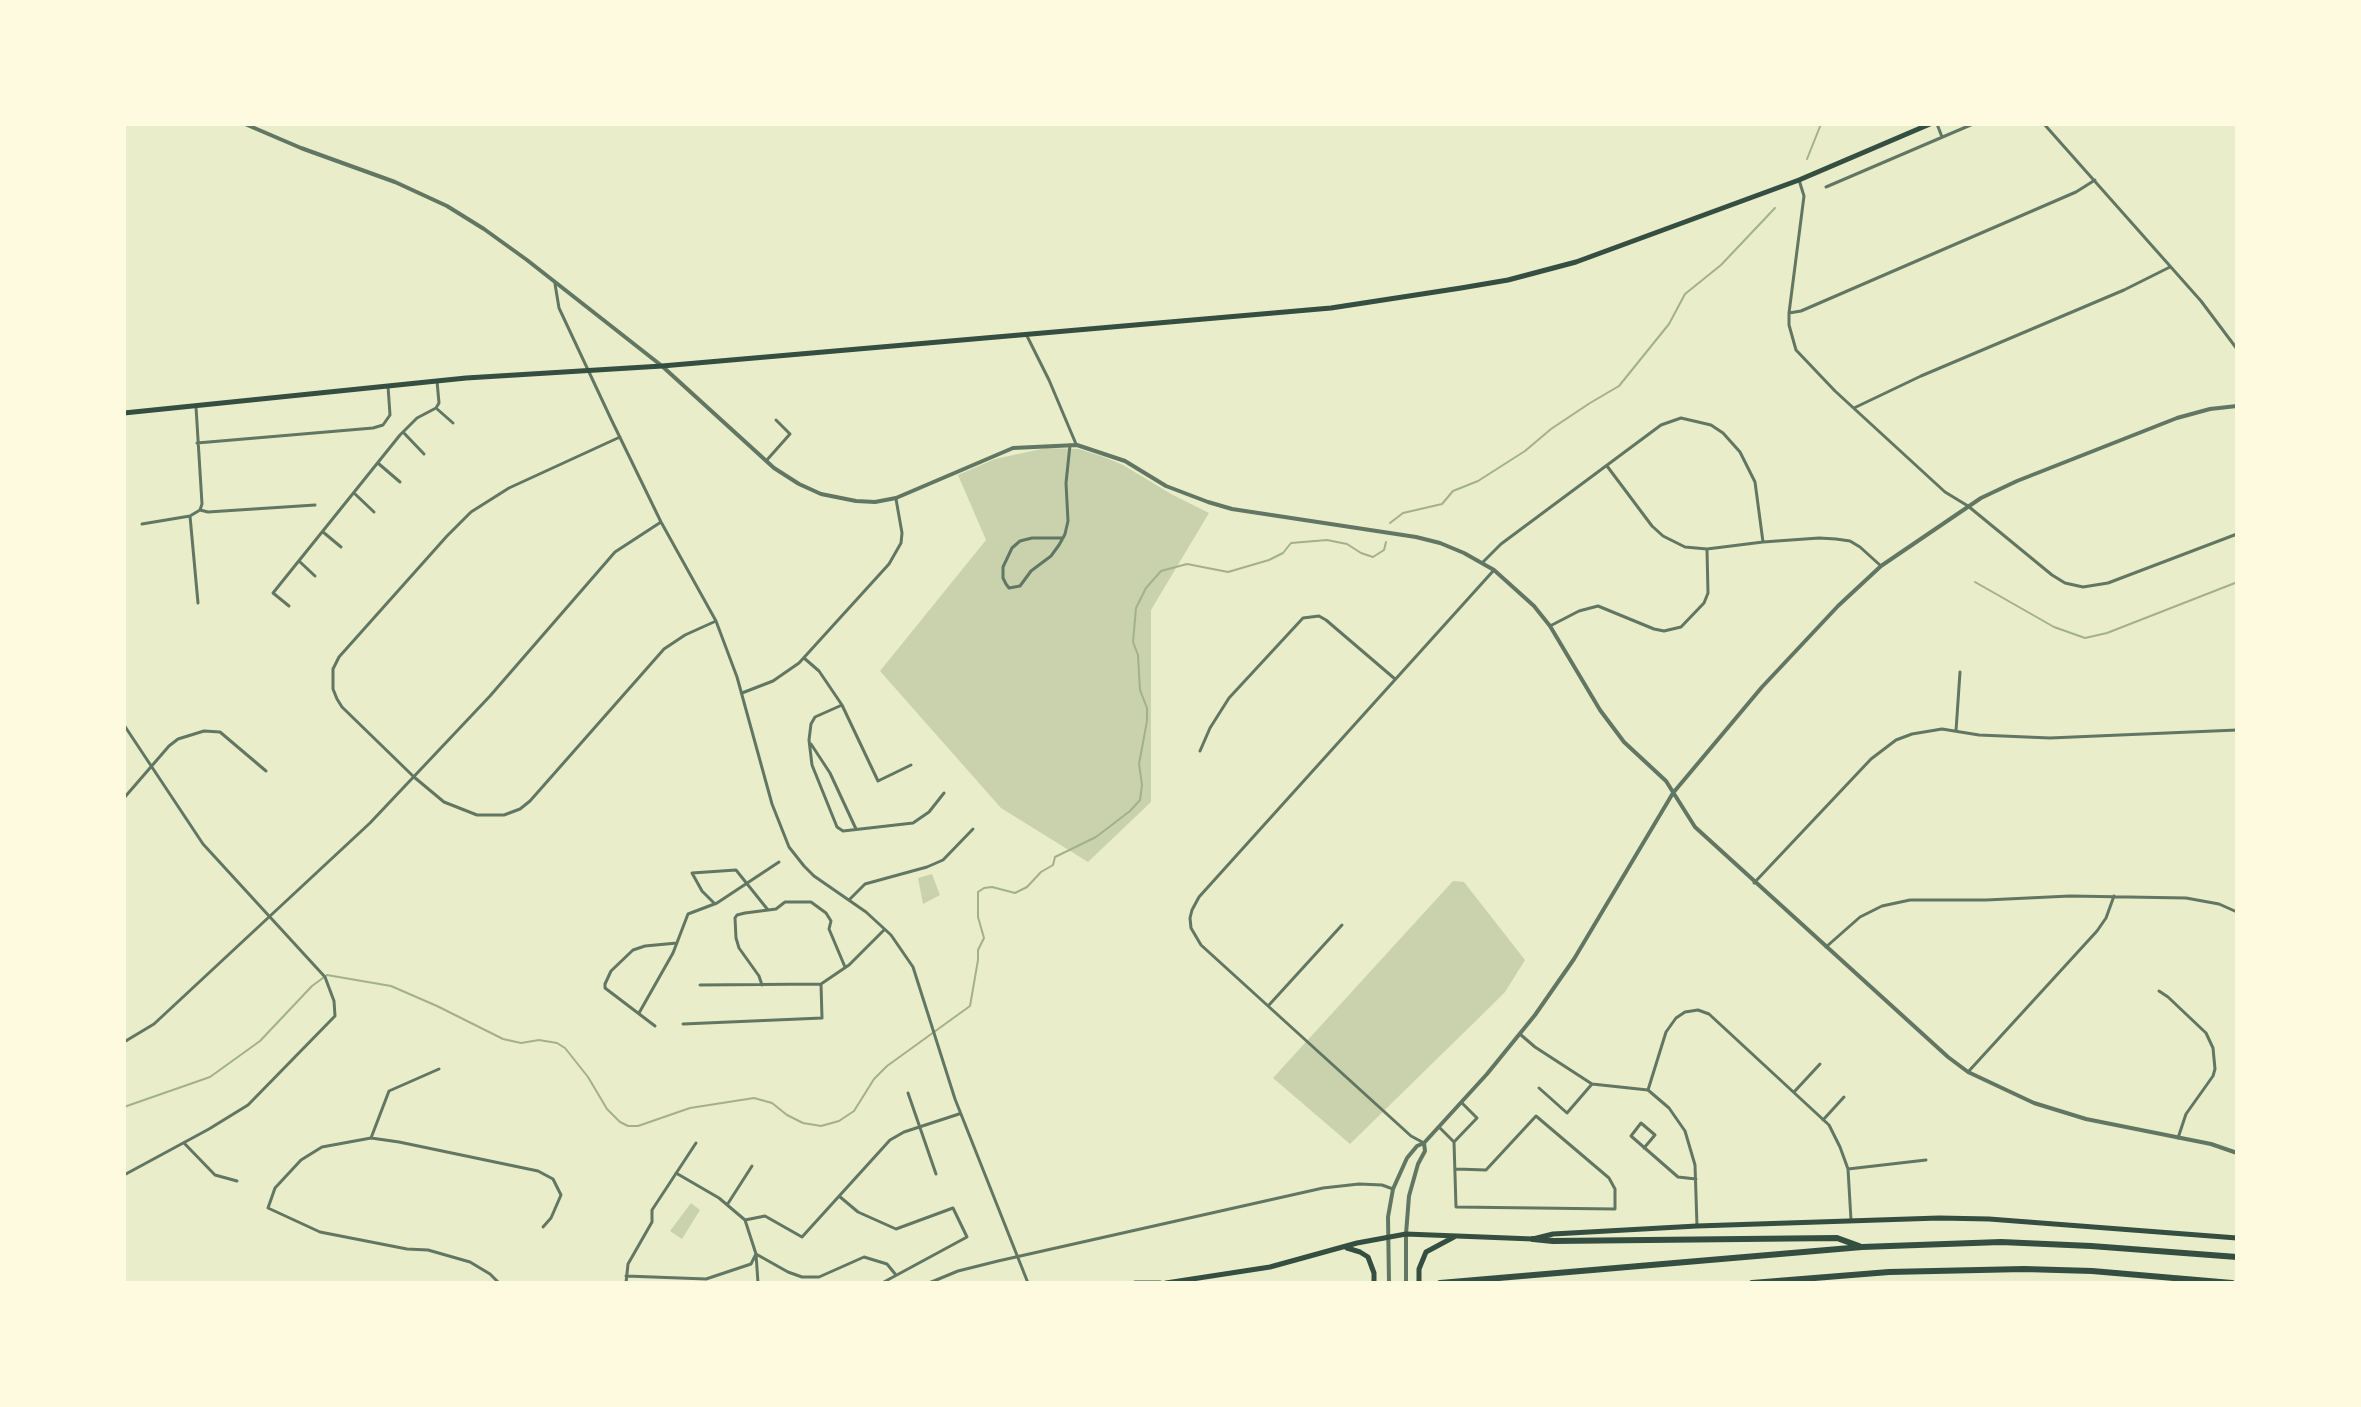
<!DOCTYPE html>
<style>
body{margin:0}
#map{position:relative;width:2361px;height:1407px;overflow:hidden;background:#e9edc9;font-family:Signika,sans-serif}
canvas{display:block}
.frame{position:absolute;inset:0;border:126px solid #fefae0;pointer-events:none}
</style>
<div id="map">
<canvas width="2361" height="1407"></canvas>
<div class="frame"></div>
</div>
<script>
const g = document.querySelector('canvas').getContext('2d');
g.lineJoin = 'round';
function fillPath(path, color) {
  g.fillStyle = color;
  g.fill(path, 'evenodd');
}
function toPath(rows) {
  const path = new Path2D();
  for (const r of rows) {
    path.moveTo(r[0], r[1]);
    for (let i = 2; i < r.length; i += 2) path.lineTo(r[i], r[i + 1]);
  }
  return path;
}
function strokePath(path, color, width, dash) {
  g.strokeStyle = color;
  g.lineWidth = width;
  g.lineCap = dash ? 'butt' : 'round';
  g.setLineDash(dash || []);
  g.stroke(path);
}
fillPath(toPath([
 [1046,448,1079,449,1104,457,1123,465,1171,494,1209,513,1151,610,1151,802,1088,862,1001,808,880,671,986,540,958,475,995,459],
 [932,874,940,895,923,904,918,878],
 [1453,881,1464,882,1525,960,1505,992,1489,1008,1350,1144,1273,1078],
 [691,1203,700,1210,682,1239,670,1231]
]), '#cad2ad');
strokePath(toPath([
 [1807,159,1821,124],
 [1390,523,1403,513,1442,504,1453,491,1478,481,1525,451,1551,429,1590,403,1619,386,1669,324,1685,294,1721,265,1775,208],
 [1975,582,2054,627,2085,638,2107,633,2235,583],
 [124,1107,210,1077,260,1041,312,986,327,975,391,986,437,1006,503,1039,521,1043,539,1040,557,1043,565,1048,588,1077,607,1109,620,1122,628,1126,638,1126,690,1108,754,1098,772,1103,787,1115,803,1123,821,1126,839,1121,854,1111,874,1079,887,1066,970,1006,978,960,978,950,984,938,978,917,978,892,984,888,992,887,1015,893,1027,887,1041,872,1053,865,1055,857,1096,837,1130,811,1140,800,1142,785,1139,764,1147,721,1147,708,1140,690,1138,655,1133,642,1136,608,1146,588,1161,571,1187,564,1228,572,1269,560,1283,553,1291,543,1327,540,1347,544,1361,553,1373,557,1384,550,1386,542]
]), '#a3b18a', 2);
strokePath(toPath([
 [1937,124,1942,137],
 [2044,124,2201,301,2237,349],
 [1799,180,1804,196,1789,313,1789,325,1796,350,1835,391,1945,492,1968,506,2052,575,2065,583,2083,587,2108,583,2237,534],
 [1826,187,1973,124],
 [555,284,559,308,611,419,661,522,716,621,737,677,772,804,789,847,804,866,814,876,866,912,891,935,913,967,955,1099,1028,1283],
 [1789,313,1801,311,2076,192,2095,180],
 [1026,334,1049,380,1076,444],
 [196,407,202,504,200,510,190,516,198,603],
 [436,408,453,423],
 [1854,408,1921,376,2124,290,2170,267],
 [403,432,424,454],
 [620,437,509,488,471,512,447,536,339,657,333,669,333,689,337,699,342,707,414,777,444,802,477,815,504,815,520,809,530,801,664,649,685,635,716,621],
 [197,443,373,428,383,425,390,415,388,386],
 [766,461,790,434,776,420],
 [379,464,400,482],
 [1607,466,1652,526,1663,536,1685,547,1707,549,1763,542,1819,538,1836,539,1850,541,1860,547,1881,566],
 [354,493,374,512],
 [200,510,208,512,315,505],
 [142,524,190,516],
 [323,532,341,547],
 [1063,538,1032,538,1020,541,1012,548,1003,567,1003,578,1006,584,1009,588,1020,586,1031,571,1051,556,1059,545,1063,538,1065,534,1068,521,1066,483,1070,445],
 [299,561,315,576],
 [1482,563,1501,544,1661,425,1681,418,1711,425,1723,433,1740,452,1755,482,1763,542],
 [289,606,273,593,400,435,417,418,436,408,439,403,437,381],
 [1550,626,1579,611,1598,606,1654,629,1664,631,1681,627,1704,603,1708,593,1707,550],
 [804,658,819,671,842,705,878,781,911,765],
 [742,693,773,681,799,663,889,564,901,543,902,533,896,499],
 [842,705,815,717,811,724,809,740,812,765,837,827,843,831,913,823,929,812,944,793],
 [124,725,203,844,325,977,334,1001,335,1016,248,1105,209,1129,124,1175],
 [1956,731,1960,672],
 [811,744,830,773,856,829],
 [1200,751,1210,728,1229,698,1303,618,1319,616,1326,620,1395,679],
 [124,798,169,746,178,739,204,731,220,732,266,771],
 [1754,883,1871,759,1896,740,1912,734,1942,729,1979,735,2050,738,2237,730],
 [849,900,865,884,927,867,943,860,973,829],
 [715,904,702,891,692,873,736,870,768,910],
 [1826,947,1860,917,1882,906,1910,900,1986,900,2070,896,2186,898,2219,904,2237,912],
 [700,985,821,984,849,965,884,930],
 [762,985,759,976,739,948,736,938,735,918,737,915,745,913,776,909,785,902,811,902,826,913,831,921,829,929,845,967],
 [2159,991,2168,997,2206,1033,2213,1048,2215,1069,2213,1076,2186,1114,2178,1138],
 [1269,1005,1342,925],
 [639,1013,673,953,688,914,717,903,779,862],
 [683,1024,822,1018,821,984],
 [655,1026,605,988,605,984,611,971,633,950,645,946,677,943],
 [1521,1035,1535,1047,1592,1084,1648,1090,1669,1108,1685,1131,1695,1165,1697,1226],
 [124,1042,154,1024,370,823,490,696,615,552,661,522],
 [1968,1072,2097,931,2106,918,2114,896],
 [1539,1088,1567,1113,1592,1084],
 [1648,1090,1666,1032,1676,1018,1685,1012,1698,1010,1709,1014,1829,1125,1840,1147,1848,1169,1851,1220],
 [1794,1092,1820,1064],
 [908,1093,936,1174],
 [1823,1120,1844,1097],
 [1439,1127,1454,1142,1477,1118,1462,1103],
 [371,1138,389,1091,439,1069],
 [1454,1142,1456,1207,1615,1209,1615,1189,1609,1178,1536,1116,1486,1170,1456,1169],
 [184,1143,215,1175,237,1181],
 [1424,1143,1411,1136,1201,945,1191,928,1190,918,1192,910,1199,897,1494,570],
 [1644,1148,1655,1135,1641,1123,1631,1136,1678,1177,1696,1179],
 [1848,1169,1926,1160],
 [676,1173,719,1198,745,1220,765,1216,802,1237,890,1140,904,1132,959,1114],
 [839,1196,858,1212,896,1229,953,1208,967,1237,882,1283],
 [727,1205,752,1166],
 [745,1220,756,1254,788,1272,802,1277,819,1277,864,1257,887,1264,896,1275],
 [626,1276,706,1279,751,1264,756,1254,758,1283],
 [499,1283,490,1274,470,1262,428,1250,407,1249,320,1232,268,1208,275,1188,301,1160,322,1147,371,1138,399,1142,538,1171,553,1179,561,1195,551,1218,543,1227],
 [626,1283,628,1264,652,1222,652,1210,696,1143],
 [929,1283,958,1271,998,1261,1323,1188,1359,1184,1382,1185,1393,1189]
]), '#617663', 3);
strokePath(toPath([
 [245,124,301,148,395,182,447,206,484,229,527,260,662,366,774,468,799,484,821,494,856,501,875,502,896,498,1013,448,1077,445,1125,461,1166,486,1208,502,1232,509,1416,537,1440,543,1464,553,1494,570,1534,606,1550,626,1600,710,1624,742,1666,781,1695,827,1948,1057,1968,1072,2034,1103,2086,1119,2211,1144,2237,1153],
 [1389,1283,1388,1217,1393,1189,1407,1158,1417,1146,1424,1143,1487,1074,1535,1015,1574,959,1673,793,1762,687,1838,606,1881,566,1981,498,2017,481,2177,418,2210,409,2237,406],
 [1406,1283,1406,1234,1409,1196,1418,1164,1425,1151,1424,1143]
]), '#617663', 4);
strokePath(toPath([
 [1347,1248,1360,1252,1368,1257,1374,1273,1374,1283],
 [1135,1283,1160,1283],
 [1166,1283,1270,1267,1357,1243,1406,1234,1533,1239,1553,1234,1697,1226,1939,1218,1989,1219,2237,1238],
 [1419,1283,1419,1269,1426,1252,1454,1237]
]), '#344e41', 5);
strokePath(toPath([
 [124,413,466,378,662,366,1331,308,1461,288,1508,280,1576,262,1799,180,1930,124]
]), '#344e41', 5);
strokePath(toPath([
 [1533,1239,1553,1241,1837,1238,1859,1246],
 [1440,1283,1862,1247,2001,1242,2091,1246,2237,1257],
 [1752,1283,1889,1272,2024,1269,2092,1271,2232,1283]
]), '#344e41', 6);
</script>
